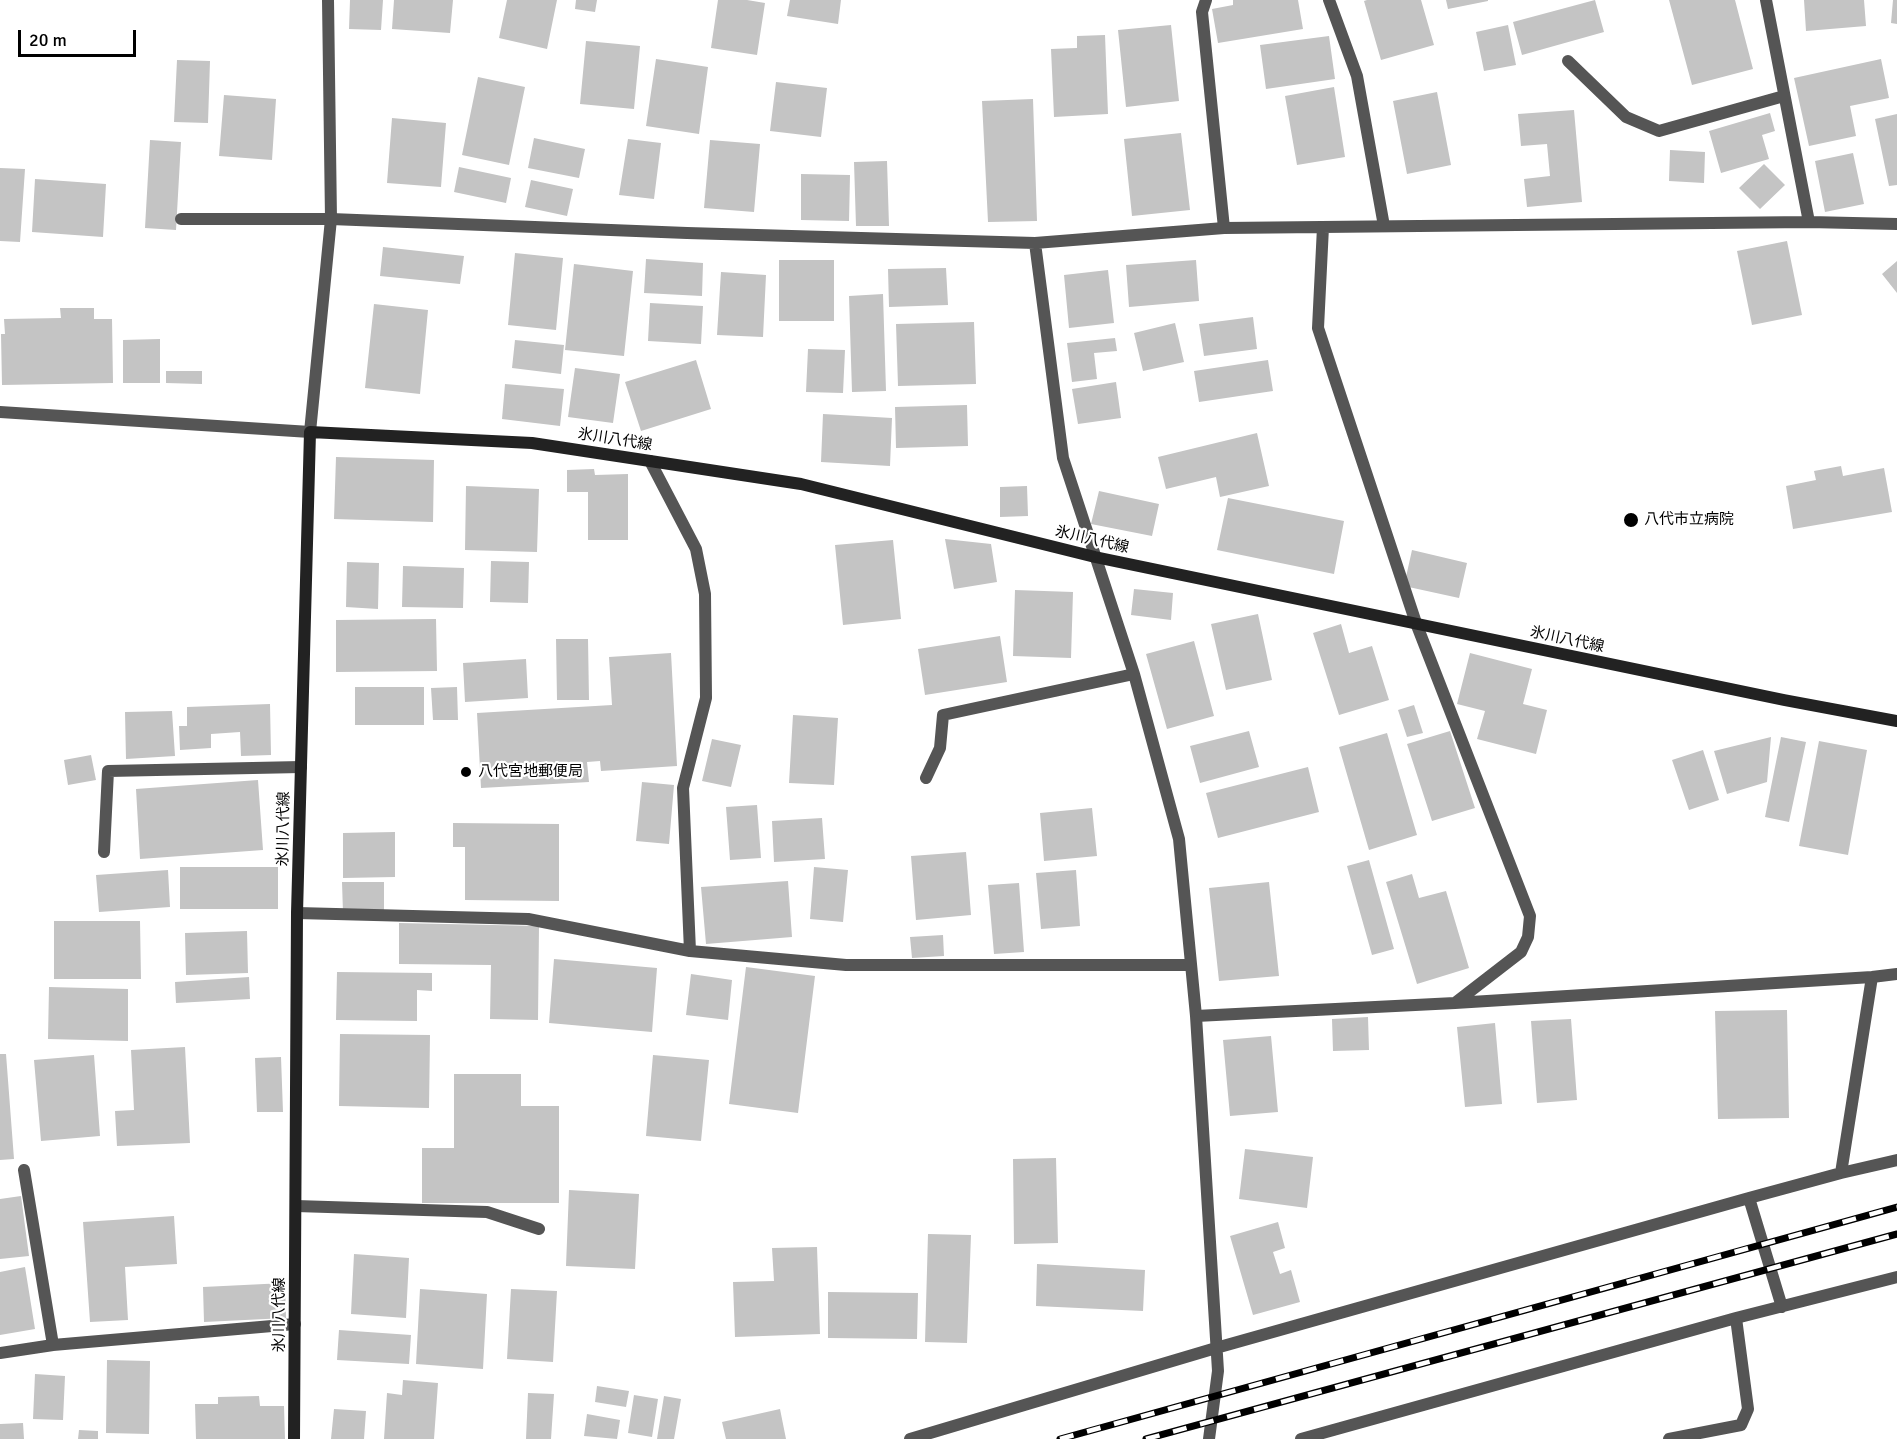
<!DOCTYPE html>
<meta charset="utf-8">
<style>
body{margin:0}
#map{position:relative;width:1897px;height:1439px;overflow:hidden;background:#fff;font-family:Signika,sans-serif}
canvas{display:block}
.scale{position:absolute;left:18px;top:30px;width:118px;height:27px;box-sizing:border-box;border:3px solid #000;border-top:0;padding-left:8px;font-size:18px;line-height:21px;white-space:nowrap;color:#000;-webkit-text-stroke:4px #fff;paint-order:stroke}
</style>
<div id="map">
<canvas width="1897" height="1439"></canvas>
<div class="scale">20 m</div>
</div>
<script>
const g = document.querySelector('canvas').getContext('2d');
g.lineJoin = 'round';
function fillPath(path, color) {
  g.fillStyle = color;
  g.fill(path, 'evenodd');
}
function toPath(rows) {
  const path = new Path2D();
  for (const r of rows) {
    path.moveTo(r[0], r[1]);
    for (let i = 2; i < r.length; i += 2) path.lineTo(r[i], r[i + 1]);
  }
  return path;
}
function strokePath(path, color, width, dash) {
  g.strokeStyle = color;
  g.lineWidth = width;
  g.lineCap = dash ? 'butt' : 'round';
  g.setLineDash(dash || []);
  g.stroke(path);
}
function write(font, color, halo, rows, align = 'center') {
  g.font = font + ' Signika,"Noto Sans JP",sans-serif';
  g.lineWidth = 4.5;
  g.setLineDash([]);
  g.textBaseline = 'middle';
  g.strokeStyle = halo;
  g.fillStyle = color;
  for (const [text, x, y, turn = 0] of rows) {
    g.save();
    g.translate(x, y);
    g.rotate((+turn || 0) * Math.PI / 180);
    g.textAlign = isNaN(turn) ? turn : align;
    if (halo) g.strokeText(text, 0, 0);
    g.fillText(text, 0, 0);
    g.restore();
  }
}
fillPath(toPath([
 [350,0,383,0,381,30,349,29],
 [394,0,453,0,450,33,392,29],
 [507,0,557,0,547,49,499,38],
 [576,0,597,0,595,12,575,9],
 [718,0,747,0,765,3,757,55,711,48],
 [790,0,841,0,838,24,787,16],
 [1233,0,1298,0,1303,29,1218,43,1212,9,1233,5],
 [1367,0,1421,0,1434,45,1381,60,1364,1],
 [1446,0,1488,0,1488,1,1448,9],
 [1595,0,1604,32,1522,55,1513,22],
 [1669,0,1735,0,1753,69,1692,85],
 [1804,0,1864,0,1866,26,1806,31],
 [1893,0,1897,0,1897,24,1891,23],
 [1171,25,1179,101,1126,107,1118,30],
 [1508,25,1516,65,1484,71,1476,32],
 [1105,35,1108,114,1054,117,1051,49,1077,48,1077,36],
 [1329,36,1335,79,1266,89,1260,45],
 [586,41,640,46,634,109,580,104],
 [656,59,708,67,699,134,646,126],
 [1881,59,1889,98,1850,106,1856,136,1809,146,1794,78],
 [177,60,210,61,208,123,174,122],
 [478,77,525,87,509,165,462,155],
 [776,82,827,88,821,137,770,131],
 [1334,87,1345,157,1297,165,1285,96],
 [1437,92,1451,165,1407,174,1393,101],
 [224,95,276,99,272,160,219,156],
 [1033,99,1037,221,988,222,982,101],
 [1574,110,1582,202,1527,207,1524,179,1550,176,1547,144,1521,146,1518,114],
 [1770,113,1775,131,1762,135,1769,159,1721,173,1709,131],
 [1897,114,1897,185,1889,186,1875,119],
 [392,118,446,123,441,187,387,183],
 [1181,133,1190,210,1132,216,1124,139],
 [534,138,585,149,579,178,528,168],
 [628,139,661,143,654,199,619,195],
 [150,140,181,142,176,230,145,228],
 [710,140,760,144,754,212,704,208],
 [1670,150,1705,152,1704,183,1669,181],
 [1853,153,1864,204,1825,212,1815,161],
 [887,161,889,226,856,226,854,162],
 [1764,164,1785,185,1760,209,1739,188],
 [459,167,511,178,506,203,454,192],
 [0,168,25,169,20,242,0,241],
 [801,174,850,175,849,221,801,220],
 [35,179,106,184,103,237,32,232],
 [531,180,573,189,567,216,525,207],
 [1787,241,1802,315,1752,325,1737,251],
 [383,247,464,256,460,284,380,276],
 [515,253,563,258,556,330,508,325],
 [646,259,703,263,702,296,644,293],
 [779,260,834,260,834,321,779,321],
 [1196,260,1199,301,1129,307,1126,265],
 [1897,261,1897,293,1882,274],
 [574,264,633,271,624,356,565,350],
 [946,268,948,305,889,307,888,269],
 [1108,270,1114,323,1069,328,1064,275],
 [721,272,766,275,763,337,717,335],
 [883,294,886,391,852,392,849,296],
 [650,303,703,306,701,344,648,341],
 [374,304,428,310,420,394,365,388],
 [60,308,94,308,94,319,112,319,113,383,2,385,1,334,5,334,4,319,61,318],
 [1253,317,1257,349,1204,356,1199,324],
 [974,322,976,384,898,386,896,324],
 [1175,323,1184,362,1143,371,1134,333],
 [1115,338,1117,351,1094,353,1097,379,1072,382,1067,343],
 [160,339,160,383,123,383,123,340],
 [515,340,564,345,561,374,512,368],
 [808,349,845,350,843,393,806,392],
 [696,360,711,409,641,431,625,382],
 [1268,360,1273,391,1199,402,1194,371],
 [575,368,620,374,613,423,568,417],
 [166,371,202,371,202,384,166,383],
 [1116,382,1121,418,1078,424,1072,389],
 [505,384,564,389,560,426,502,419],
 [967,405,968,446,896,448,895,407],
 [823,414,892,418,890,466,821,462],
 [1257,433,1269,486,1220,497,1216,477,1166,489,1158,457],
 [336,457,434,460,433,522,334,519],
 [1841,466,1843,476,1884,468,1892,512,1793,529,1786,486,1816,480,1814,471],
 [594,469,595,475,628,474,628,540,588,540,588,492,567,492,567,470],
 [466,486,539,489,537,552,465,550],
 [1027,486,1028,516,1000,517,1000,487],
 [1099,491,1159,504,1152,536,1091,524],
 [1228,498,1344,521,1334,574,1217,550],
 [945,539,991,544,997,582,954,589],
 [893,540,901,619,843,625,835,545],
 [1412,550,1467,563,1459,598,1404,586],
 [491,561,529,562,528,603,490,602],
 [347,562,379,563,378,609,346,607],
 [403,566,464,568,463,608,402,607],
 [1134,589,1173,593,1171,620,1131,615],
 [1015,590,1073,592,1071,658,1013,656],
 [1258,614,1272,680,1226,690,1211,624],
 [436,619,437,671,336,672,336,620],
 [1341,624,1349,653,1372,646,1389,700,1339,715,1313,633],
 [1000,636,1007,682,925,695,918,649],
 [556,639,588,639,589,700,557,700],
 [1194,641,1214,716,1167,729,1146,654],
 [671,653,677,766,601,771,600,761,587,762,589,782,481,788,477,713,612,705,609,657],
 [1470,653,1532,669,1523,704,1547,710,1536,754,1477,739,1485,711,1457,704],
 [526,659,528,698,465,702,463,663],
 [355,687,424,687,424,725,355,725],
 [457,687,458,720,433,720,431,688],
 [270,704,271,755,241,756,240,732,211,734,211,748,180,750,179,726,187,726,187,707],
 [1414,705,1423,733,1407,737,1398,710],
 [172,711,175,756,126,759,125,712],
 [793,715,838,718,834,785,789,783],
 [1249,731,1259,767,1200,783,1190,746],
 [1450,731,1475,808,1432,821,1407,744],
 [1387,733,1417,835,1369,850,1339,747],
 [1771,737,1767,782,1727,794,1714,751],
 [1781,737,1806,742,1789,822,1765,817],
 [712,739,741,745,731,787,702,781],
 [1819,741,1867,750,1848,855,1799,846],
 [1703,750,1719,800,1689,810,1672,760],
 [91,755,96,780,68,785,64,760],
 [1308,767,1319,812,1218,838,1206,793],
 [258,780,263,850,140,859,136,789],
 [642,782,674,785,669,844,636,841],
 [757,805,761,858,730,860,726,807],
 [1092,808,1097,856,1044,861,1040,813],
 [822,818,825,859,774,862,772,821],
 [453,823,559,824,559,901,465,900,465,847,453,847],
 [395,832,395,877,343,878,343,833],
 [966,852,971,915,916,920,911,856],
 [1369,860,1394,949,1372,955,1347,866],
 [180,867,278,867,278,909,180,909],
 [814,867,848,870,843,922,810,919],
 [168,870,170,907,99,912,96,875],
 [1076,870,1080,926,1041,929,1036,873],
 [1412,874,1419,898,1446,891,1469,968,1417,984,1386,882],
 [788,881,792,937,706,944,701,887],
 [342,882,384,882,384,913,343,913],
 [1269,882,1279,976,1219,981,1209,888],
 [1019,883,1024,952,994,954,988,885],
 [54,921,140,921,141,979,54,979],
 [399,923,539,926,538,1020,490,1019,491,965,399,964],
 [247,931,248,973,186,975,185,933],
 [943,935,944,956,912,958,910,937],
 [554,959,657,968,652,1032,549,1023],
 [746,967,815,976,798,1113,729,1104],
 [337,972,432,973,432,991,417,990,417,1021,336,1020],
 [691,974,732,980,728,1020,686,1015],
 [249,977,250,999,176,1003,175,982],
 [49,987,128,989,128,1041,48,1039],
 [1787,1010,1789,1118,1718,1119,1715,1011],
 [1368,1017,1369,1050,1333,1051,1332,1019],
 [1571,1019,1577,1100,1537,1103,1531,1021],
 [1495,1023,1502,1104,1465,1107,1457,1027],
 [340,1034,430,1035,429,1108,339,1106],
 [1271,1036,1278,1112,1230,1116,1223,1040],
 [185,1047,190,1143,117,1146,115,1111,134,1110,131,1050],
 [0,1054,6,1054,14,1159,0,1160],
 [94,1055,100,1136,41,1141,34,1060],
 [653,1055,709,1060,701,1141,646,1136],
 [281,1057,283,1112,257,1112,255,1058],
 [454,1074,521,1074,521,1106,559,1106,559,1203,422,1203,422,1148,454,1148],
 [1245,1149,1313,1157,1307,1208,1239,1199],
 [1056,1158,1058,1243,1014,1244,1013,1159],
 [569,1190,639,1194,635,1269,566,1266],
 [21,1196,29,1256,0,1259,0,1199],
 [174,1216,177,1264,125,1267,128,1320,90,1322,83,1222],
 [1278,1222,1285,1248,1273,1252,1280,1274,1291,1270,1300,1302,1253,1315,1230,1236],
 [928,1234,971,1235,967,1343,925,1342],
 [817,1247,820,1334,735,1337,733,1282,774,1281,772,1248],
 [354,1254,409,1258,406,1318,351,1314],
 [1037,1264,1145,1270,1143,1311,1036,1306],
 [25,1267,35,1329,0,1335,0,1272],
 [285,1283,286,1318,204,1322,203,1287],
 [420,1289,487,1294,483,1369,416,1364],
 [511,1289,557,1291,553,1362,507,1359],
 [828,1292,918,1293,917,1339,828,1338],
 [339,1330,411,1335,409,1364,337,1360],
 [107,1360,150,1361,149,1434,106,1433],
 [35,1374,65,1376,63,1420,33,1419],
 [403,1380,438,1383,434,1439,384,1439,387,1393,402,1395],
 [597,1386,629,1391,626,1407,595,1402],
 [528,1393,554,1394,551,1439,526,1439],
 [634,1395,658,1399,652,1437,628,1433],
 [259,1396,260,1406,284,1406,285,1439,196,1439,195,1404,218,1404,218,1397],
 [664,1396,681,1399,674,1439,657,1439],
 [334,1409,366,1411,364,1439,331,1439],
 [780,1409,786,1439,726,1439,722,1422],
 [587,1414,620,1420,617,1439,584,1436],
 [23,1423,24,1439,0,1439,0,1424],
 [79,1430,98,1431,98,1439,78,1439]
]), '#c4c4c4');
strokePath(toPath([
 [1206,0,1202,12,1224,228],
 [1329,0,1357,76,1384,226],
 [1766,0,1809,222],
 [1568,61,1626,117,1659,131,1784,96],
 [181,219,331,219,687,233,1035,243,1224,228,1809,222,1897,224],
 [1323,227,1318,328,1416,623,1530,916,1528,937,1521,952,1455,1003],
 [1035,243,1063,458,1134,674,1179,839,1196,1016,1218,1371,1209,1439],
 [310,432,331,219,328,0],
 [650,461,696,549,705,594,706,698,683,788,690,951],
 [926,778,940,748,943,715,1134,674],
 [104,852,108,771,301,767],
 [297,913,528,919,690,951,846,965,1191,965],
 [1196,1016,1455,1003,1872,977,1897,974],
 [24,1170,53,1345],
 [1841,1173,1872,977],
 [1749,1198,1782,1307],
 [296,1206,487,1212,539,1229],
 [0,1353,53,1345,295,1324],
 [910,1439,1216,1348,1749,1198,1841,1173,1897,1160],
 [1301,1439,1736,1318,1897,1277],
 [1669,1439,1741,1425,1748,1409,1736,1318]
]), '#555', 12);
strokePath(toPath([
 [0,412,310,432]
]), '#555', 12);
strokePath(toPath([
 [294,1439,297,913,310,432,532,443,801,484,1095,557,1784,700,1897,721]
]), '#222', 12);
const rail = toPath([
 [1060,1439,1897,1207],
 [1146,1439,1897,1234]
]);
strokePath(rail, '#000', 7);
strokePath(rail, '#fff', 4.5, [14]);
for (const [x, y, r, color] of [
 [1631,520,8,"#000"],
 [466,772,6,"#000"]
]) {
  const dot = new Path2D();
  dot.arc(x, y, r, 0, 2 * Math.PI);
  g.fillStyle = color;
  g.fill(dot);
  strokePath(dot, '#fff', 2);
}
write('15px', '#000', '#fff', [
 ["氷川八代線",615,440,9],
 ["氷川八代線",1092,540,13],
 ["氷川八代線",1567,640,12],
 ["氷川八代線",284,829,-89],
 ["氷川八代線",280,1315,-90]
]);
write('15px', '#000', '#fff', [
 ["八代市立病院",1644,520],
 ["八代宮地郵便局",478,772]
], 'left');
</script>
